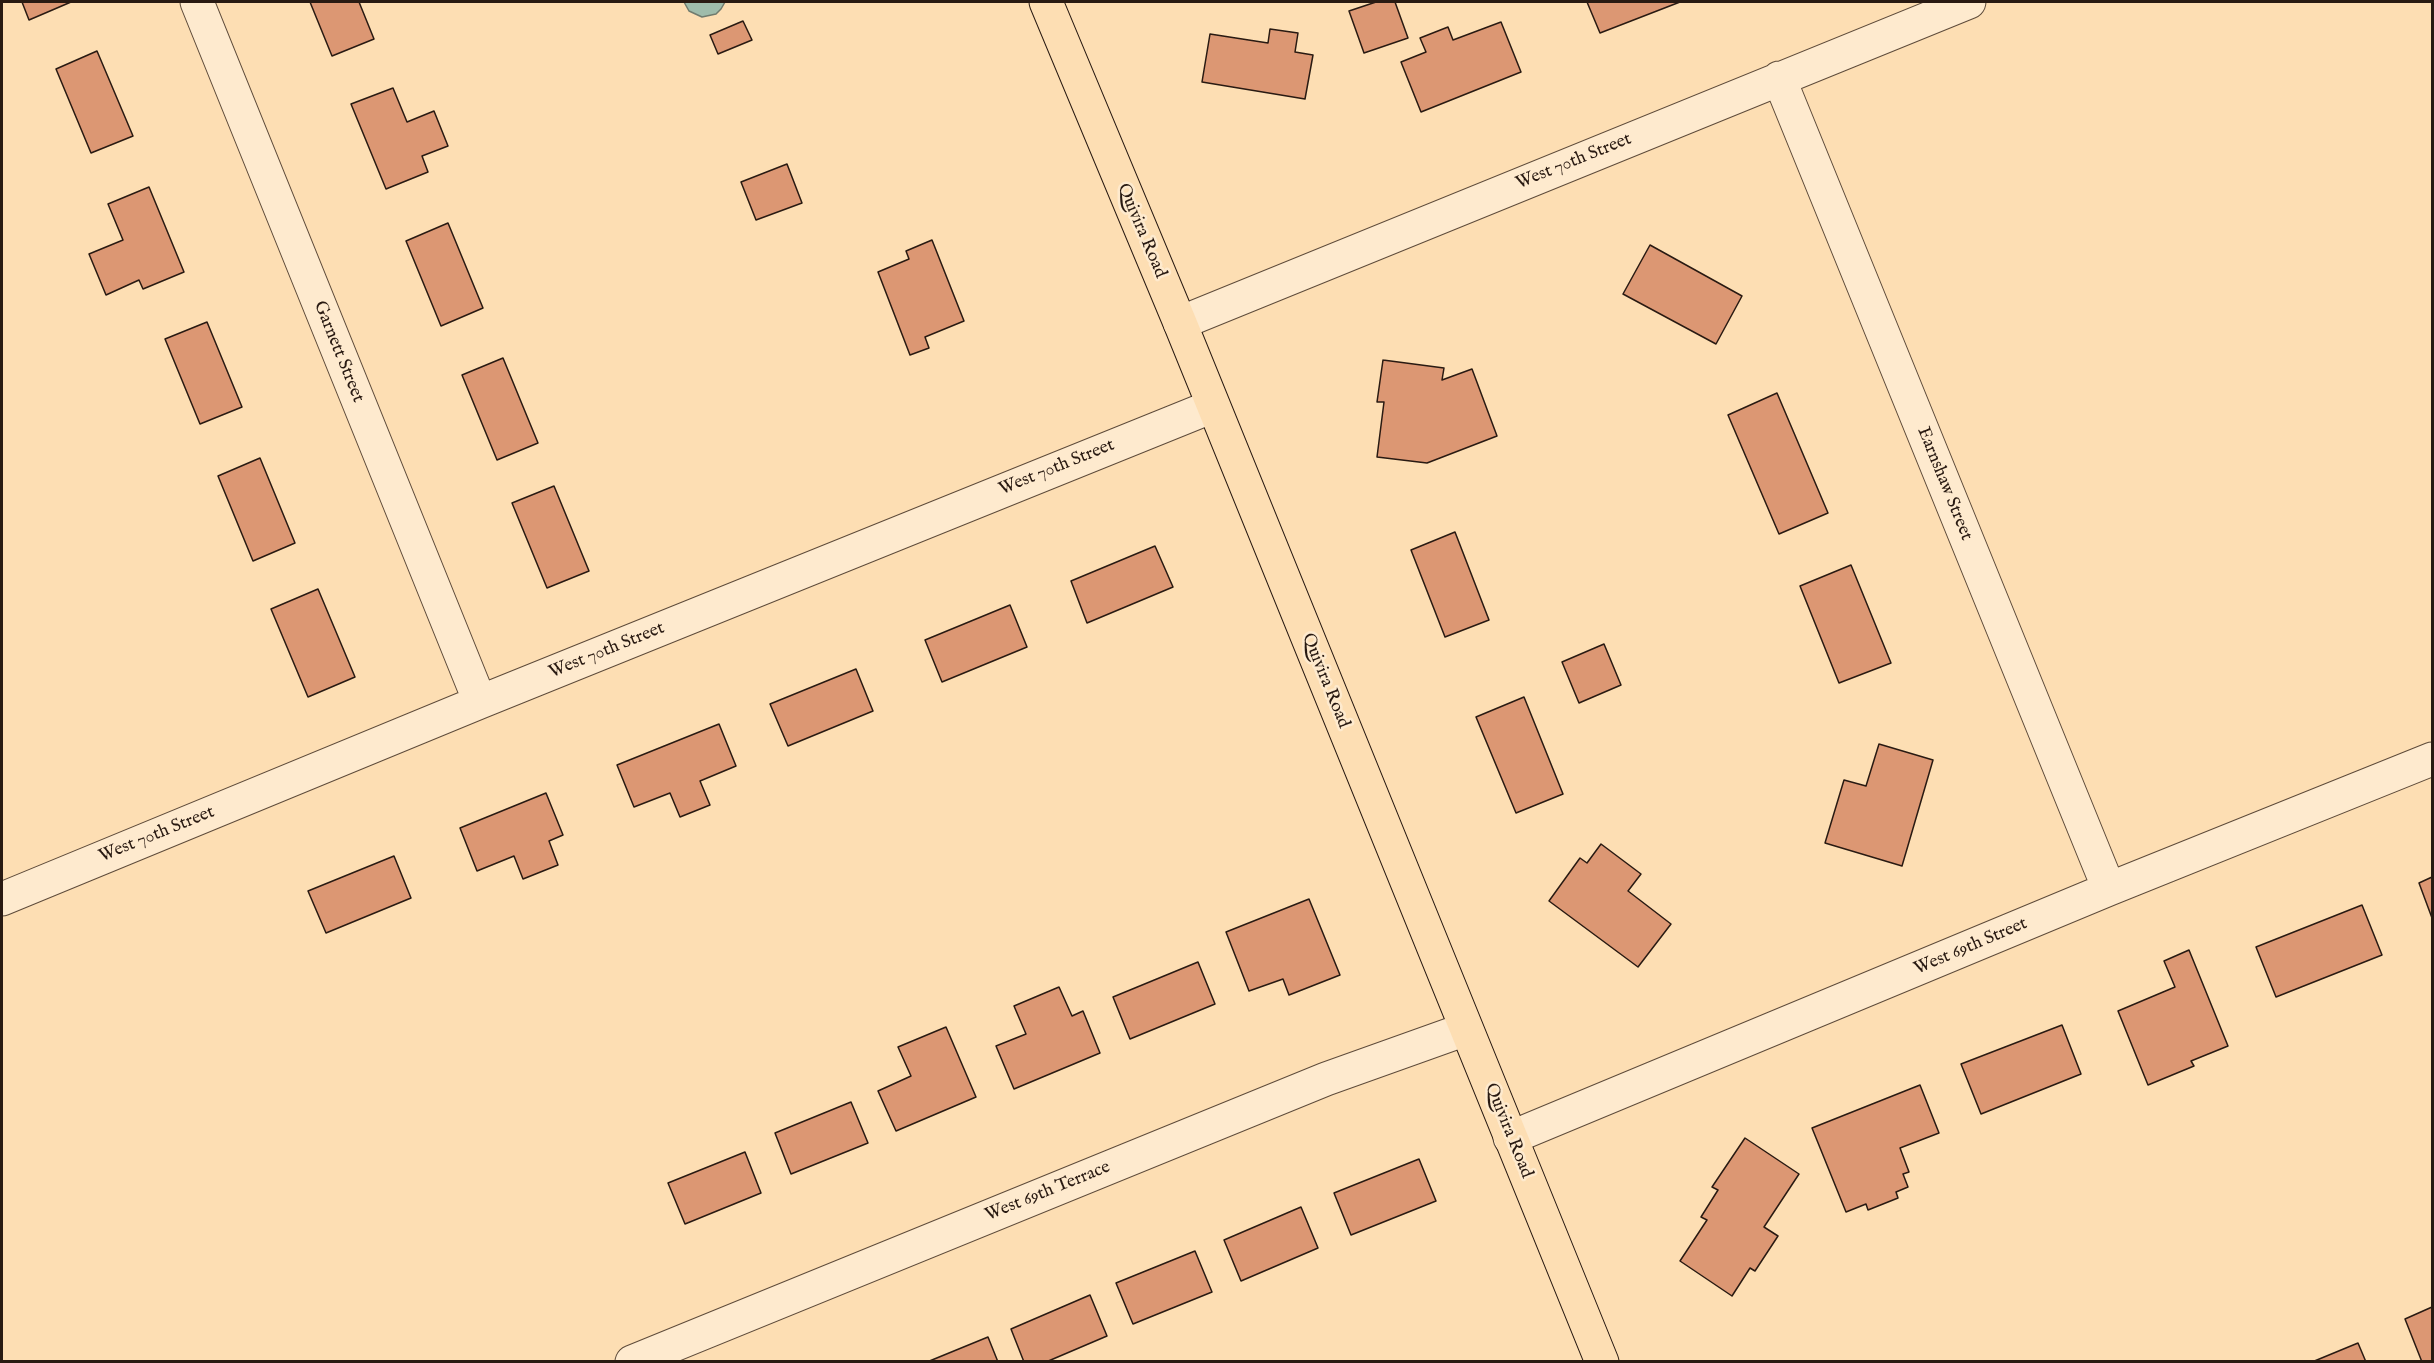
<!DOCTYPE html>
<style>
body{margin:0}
#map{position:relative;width:2434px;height:1363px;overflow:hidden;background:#fddeb3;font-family:"IM FELL English",serif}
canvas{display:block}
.frame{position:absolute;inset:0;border:3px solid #291a12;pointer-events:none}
</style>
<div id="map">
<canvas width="2434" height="1363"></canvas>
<div class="frame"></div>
</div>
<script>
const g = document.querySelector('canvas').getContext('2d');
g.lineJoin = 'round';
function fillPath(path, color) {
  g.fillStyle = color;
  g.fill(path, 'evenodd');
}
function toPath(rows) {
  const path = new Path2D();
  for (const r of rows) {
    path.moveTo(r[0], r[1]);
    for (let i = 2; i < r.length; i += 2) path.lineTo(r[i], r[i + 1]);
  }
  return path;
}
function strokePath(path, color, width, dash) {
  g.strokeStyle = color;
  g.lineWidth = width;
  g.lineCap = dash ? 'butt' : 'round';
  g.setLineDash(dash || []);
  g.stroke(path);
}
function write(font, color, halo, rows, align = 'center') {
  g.font = font + ' "IM FELL English",serif';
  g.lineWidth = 5;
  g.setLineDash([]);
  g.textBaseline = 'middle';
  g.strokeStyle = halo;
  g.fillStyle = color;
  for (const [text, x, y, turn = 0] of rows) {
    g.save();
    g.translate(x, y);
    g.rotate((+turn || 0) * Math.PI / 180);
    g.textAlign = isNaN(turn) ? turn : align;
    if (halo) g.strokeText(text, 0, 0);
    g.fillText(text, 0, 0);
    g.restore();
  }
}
const water = toPath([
 [684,2,725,2,721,9,716,14,702,17,689,11,684,2]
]);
fillPath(water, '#9fbcab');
strokePath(water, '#707b6e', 1.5);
const building = toPath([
 [22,2,71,2,29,20,22,2],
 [310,2,359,2,374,39,332,56,310,2],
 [1376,2,1395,2,1408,38,1364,53,1349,11,1376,2],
 [1587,2,1680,2,1600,33,1587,2],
 [743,21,752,40,718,54,710,35,743,21],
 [1501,22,1521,72,1421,112,1401,62,1426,52,1420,38,1448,27,1453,40,1501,22],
 [1270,29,1298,33,1295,52,1313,55,1305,99,1202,82,1210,34,1268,43,1270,29],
 [97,51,133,136,91,153,56,69,97,51],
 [393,88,407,122,434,111,448,146,422,156,428,172,386,189,351,104,393,88],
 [787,164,802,203,756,220,741,182,787,164],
 [149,187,184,272,143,289,139,280,106,295,89,254,123,240,108,204,149,187],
 [448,223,483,308,441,326,406,241,448,223],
 [932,240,964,321,925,337,929,348,910,355,878,272,909,259,906,251,932,240],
 [1650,245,1742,296,1716,344,1623,294,1650,245],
 [207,322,242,407,200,424,165,339,207,322],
 [503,358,538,443,497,460,462,375,503,358],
 [1383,360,1444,368,1442,380,1472,369,1497,436,1427,463,1377,457,1384,402,1377,402,1383,360],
 [1777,393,1828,513,1779,534,1728,415,1777,393],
 [260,458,295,543,253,561,218,476,260,458],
 [554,486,589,571,547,588,512,503,554,486],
 [1455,532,1489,620,1445,637,1411,550,1455,532],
 [1155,546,1173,587,1087,623,1071,581,1155,546],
 [1851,565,1891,663,1839,683,1800,586,1851,565],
 [318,589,355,677,308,697,271,609,318,589],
 [1010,605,1027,647,942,682,925,640,1010,605],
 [1604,644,1621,685,1579,703,1562,662,1604,644],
 [856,669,873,711,788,746,770,704,856,669],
 [1524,697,1563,794,1516,813,1476,717,1524,697],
 [719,724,736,766,700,781,710,805,680,817,670,793,634,807,617,765,719,724],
 [1879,744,1933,760,1902,866,1825,843,1844,780,1866,786,1879,744],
 [546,793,563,835,549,841,558,865,523,879,514,856,477,871,460,828,546,793],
 [1601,844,1641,874,1628,891,1671,924,1638,967,1549,901,1580,858,1587,863,1601,844],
 [394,856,411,898,326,933,308,891,394,856],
 [2432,877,2432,918,2419,883,2432,877],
 [1309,899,1340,975,1289,995,1283,979,1249,991,1226,932,1309,899],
 [2362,905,2382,955,2276,997,2256,947,2362,905],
 [2189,950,2228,1046,2191,1061,2194,1066,2148,1085,2118,1011,2175,987,2164,961,2189,950],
 [1198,962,1215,1004,1130,1039,1113,997,1198,962],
 [1059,987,1072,1016,1083,1011,1100,1053,1014,1089,996,1046,1026,1034,1014,1006,1059,987],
 [2062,1025,2081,1074,1981,1114,1961,1064,2062,1025],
 [946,1027,976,1097,896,1131,878,1091,911,1076,898,1047,946,1027],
 [1920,1085,1939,1133,1900,1148,1909,1172,1903,1174,1908,1187,1896,1192,1898,1198,1868,1210,1866,1204,1846,1212,1812,1128,1920,1085],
 [851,1102,868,1143,791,1174,775,1133,851,1102],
 [1745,1138,1799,1174,1764,1227,1778,1236,1755,1271,1750,1268,1732,1296,1680,1261,1707,1220,1701,1217,1718,1190,1712,1187,1745,1138],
 [745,1152,761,1193,685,1224,668,1183,745,1152],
 [1419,1159,1436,1201,1351,1235,1334,1193,1419,1159],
 [1301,1207,1318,1248,1241,1281,1224,1240,1301,1207],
 [1195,1251,1212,1292,1133,1324,1116,1283,1195,1251],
 [1090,1295,1107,1336,1046,1362,1024,1362,1011,1329,1090,1295],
 [2432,1307,2432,1362,2422,1362,2405,1319,2432,1307],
 [988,1337,998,1362,927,1362,988,1337],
 [2358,1343,2366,1362,2312,1362,2358,1343]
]);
fillPath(building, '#dc9773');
strokePath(building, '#291a12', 1.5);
const minor = toPath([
 [197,2,480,702],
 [1779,78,2109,889],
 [1180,323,1969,2],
 [2,899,480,702,1213,406],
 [1510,1138,2109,889,2432,759],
 [632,1362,1326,1079,1466,1029]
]);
const major = toPath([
 [1046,2,1180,323,1602,1362]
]);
strokePath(minor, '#5e4b3a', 35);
strokePath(major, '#291a12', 35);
strokePath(minor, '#feeace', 33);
strokePath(major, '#fddeb3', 33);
write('18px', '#291a12', '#feeace', [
 ["West 70th Street",1574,162,-22],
 ["Quivira Road",1141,231,67],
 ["Garnett Street",338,352,68],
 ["West 70th Street",1057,468,-22],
 ["Earnshaw Street",1944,484,68],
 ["West 70th Street",607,651,-22],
 ["Quivira Road",1325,681,68],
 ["West 70th Street",157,835,-22],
 ["West 69th Street",1971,947,-23],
 ["Quivira Road",1508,1131,68],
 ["West 69th Terrace",1048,1192,-22]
]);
</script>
